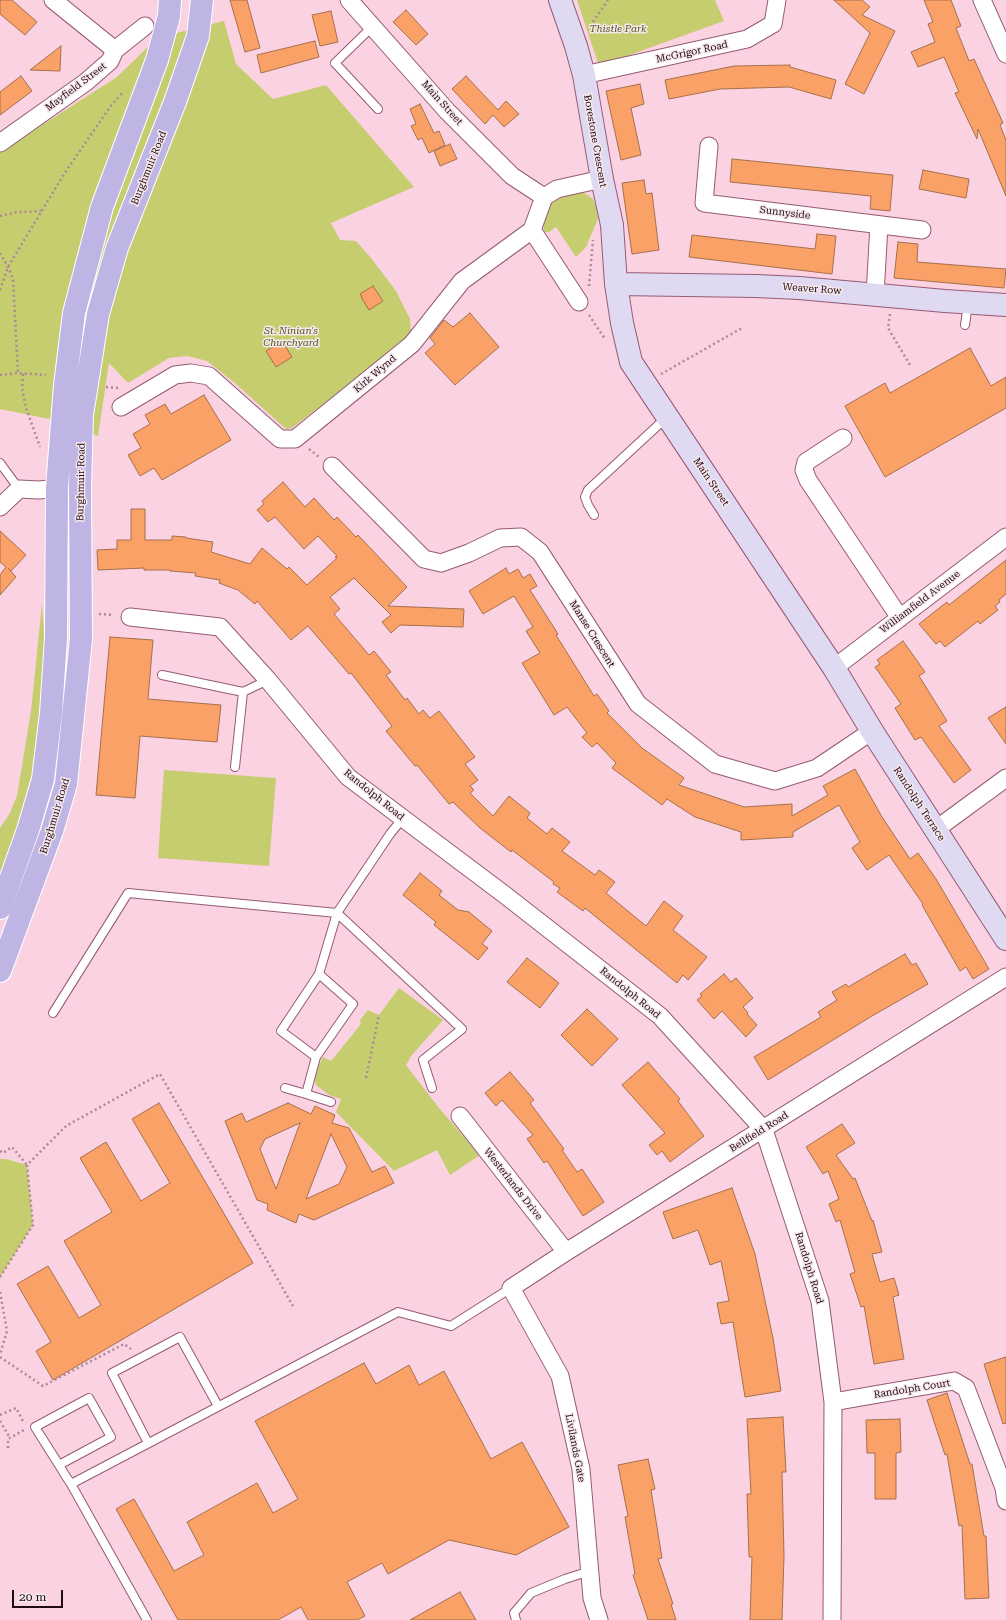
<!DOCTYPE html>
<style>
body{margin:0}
#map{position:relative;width:1006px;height:1620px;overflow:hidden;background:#fbd2e2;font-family:"Roboto Serif",serif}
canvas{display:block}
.scale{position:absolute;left:12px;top:1590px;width:51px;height:18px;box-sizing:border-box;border:2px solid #200a14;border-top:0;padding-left:5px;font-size:12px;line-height:14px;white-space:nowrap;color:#200a14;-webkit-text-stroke:3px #f6e8ed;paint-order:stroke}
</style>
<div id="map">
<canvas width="1006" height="1620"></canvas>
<div class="scale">20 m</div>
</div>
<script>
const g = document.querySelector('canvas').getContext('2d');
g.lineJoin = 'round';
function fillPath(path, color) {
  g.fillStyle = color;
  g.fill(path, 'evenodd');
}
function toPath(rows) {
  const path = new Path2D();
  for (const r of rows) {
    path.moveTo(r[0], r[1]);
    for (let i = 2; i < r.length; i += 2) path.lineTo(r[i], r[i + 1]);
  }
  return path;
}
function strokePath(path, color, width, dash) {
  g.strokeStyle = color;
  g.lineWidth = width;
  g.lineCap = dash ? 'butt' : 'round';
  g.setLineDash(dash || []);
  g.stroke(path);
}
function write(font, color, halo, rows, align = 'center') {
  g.font = font + ' "Roboto Serif",serif';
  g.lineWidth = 3;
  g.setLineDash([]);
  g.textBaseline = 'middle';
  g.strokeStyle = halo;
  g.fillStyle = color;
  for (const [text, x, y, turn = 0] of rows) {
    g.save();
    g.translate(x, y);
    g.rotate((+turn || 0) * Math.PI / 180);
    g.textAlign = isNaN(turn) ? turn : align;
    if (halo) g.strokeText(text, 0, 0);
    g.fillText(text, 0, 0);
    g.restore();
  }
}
fillPath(toPath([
 [577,0,715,0,724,21,599,66],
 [224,21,236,64,273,99,326,85,414,187,331,223,340,240,356,241,372,259,396,291,410,319,411,332,403,343,292,428,286,429,236,384,207,361,187,356,169,358,128,383,109,363,98,436,49,419,0,409,0,152,117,77,157,38],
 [572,191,583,192,593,199,596,207,598,219,586,247,576,257,556,227,549,232,544,232,543,224,548,203],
 [42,604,45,645,41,733,25,816,0,887,0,828,10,813,17,796,31,711],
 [164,770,276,778,269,866,158,858],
 [399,988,443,1020,412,1055,406,1065,439,1108,480,1155,450,1175,437,1150,394,1171,336,1112,341,1099,329,1095,316,1085,314,1076,323,1057,331,1061,361,1024,360,1020,368,1010,379,1015],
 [0,1159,6,1159,27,1165,33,1225,0,1277]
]), '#c6cd6f');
const building = toPath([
 [0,0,12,0,37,22,25,35,0,14,0,0],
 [230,0,247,0,260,48,245,52,230,0],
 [834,0,862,0,870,7,862,15,895,31,864,94,845,84,870,33,834,0],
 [924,0,951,0,961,26,956,28,969,61,974,59,1003,123,1000,125,1006,140,1006,196,978,129,977,139,955,93,959,92,944,57,918,67,911,52,935,42,928,24,933,22,924,0],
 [406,10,428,34,416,45,393,22,406,10],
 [331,11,338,42,320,46,312,15,331,11],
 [315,41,319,57,261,73,257,55,315,41],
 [61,46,60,71,30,70,61,46],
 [790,65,790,67,836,80,831,99,789,87,720,89,669,99,665,80,734,66,790,65],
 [21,76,32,91,0,115,0,92,21,76],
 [466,76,498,110,506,101,519,114,504,127,493,115,485,124,452,89,466,76],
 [640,84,644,104,631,108,641,155,621,160,606,91,640,84],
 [420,104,434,133,439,131,445,145,429,153,422,138,418,140,411,126,416,124,410,109,420,104],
 [450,144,457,159,440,166,434,151,450,144],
 [732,159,893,175,890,211,870,209,871,196,730,182,732,159],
 [923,170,969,179,966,198,919,189,923,170],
 [644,180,646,194,652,193,659,250,632,254,622,183,644,180],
 [817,234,836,236,832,274,689,257,692,235,815,249,817,234],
 [898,242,918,244,917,262,1006,269,1004,288,894,278,898,242],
 [373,286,383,301,369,310,361,297,362,297,360,294,373,286],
 [470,313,499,347,455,385,425,353,435,344,430,338,444,320,453,327,470,313],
 [282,341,292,357,276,367,266,351,282,341],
 [970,348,991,386,1006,377,1006,408,885,477,845,406,885,383,890,393,970,348],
 [204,395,231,440,162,480,154,468,140,476,128,455,141,448,133,434,150,424,145,415,165,404,171,414,204,395],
 [283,482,305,507,314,498,334,520,337,517,356,537,358,535,407,587,388,606,464,609,463,627,400,625,391,633,382,622,391,615,354,578,330,597,340,609,334,614,369,655,374,651,391,672,386,675,405,700,407,698,419,714,423,710,430,718,439,711,475,757,465,764,478,780,470,786,474,790,470,793,493,816,509,796,530,813,527,818,547,834,552,828,570,842,562,851,595,875,599,870,615,882,606,893,646,926,664,901,683,916,673,930,707,957,688,980,683,975,677,983,585,908,583,911,557,892,560,888,553,884,554,882,512,850,511,852,480,828,453,802,449,804,417,765,415,766,386,731,392,726,351,673,349,674,308,626,291,640,257,601,255,604,238,590,219,583,220,580,195,576,196,573,170,571,170,570,144,570,144,568,98,570,97,550,117,549,117,540,131,540,131,509,145,509,145,540,172,540,172,536,186,537,186,538,213,542,211,552,250,564,262,548,287,569,289,567,307,585,337,558,335,557,337,556,318,536,304,549,275,517,268,522,257,510,264,504,262,501,283,482],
 [0,531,26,555,11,571,8,568,16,577,0,595,0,575,6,567,0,562,0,531],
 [1006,560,1006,594,999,600,1000,602,995,606,998,610,980,624,978,621,945,647,940,641,936,644,919,624,947,602,949,605,1006,560],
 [506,568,509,574,518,569,523,578,530,574,537,586,530,590,558,634,556,635,594,696,597,694,609,711,607,713,642,748,684,778,679,785,744,807,792,804,792,816,828,795,823,786,855,769,882,817,910,859,918,853,936,879,989,969,973,979,966,967,960,971,922,905,923,904,889,855,867,870,852,848,860,842,839,805,793,832,793,837,741,840,741,832,695,817,667,799,662,805,612,768,616,763,597,743,592,747,582,737,587,733,567,707,554,715,522,663,540,653,526,631,533,627,514,596,483,614,469,591,506,568],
 [110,637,153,640,148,699,221,705,217,742,140,736,135,798,96,795,110,637],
 [903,641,925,672,919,676,947,721,939,726,971,770,954,783,921,737,915,740,895,708,901,704,875,667,880,664,877,660,903,641],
 [1006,707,1006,744,988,718,1006,707],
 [420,873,442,891,439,895,458,910,469,912,492,931,482,944,488,948,478,960,434,925,436,922,403,895,420,873],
 [905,954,912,965,916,963,928,984,872,1016,768,1080,754,1057,821,1017,818,1012,837,1000,832,992,846,984,848,987,905,954],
 [527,958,559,983,540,1008,507,982,527,958],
 [724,974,731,982,736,978,753,998,743,1007,748,1013,747,1014,757,1025,746,1037,722,1011,714,1019,697,1000,702,996,700,994,724,974],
 [587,1009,618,1039,592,1066,561,1035,587,1009],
 [648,1062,680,1099,678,1101,704,1136,670,1162,662,1151,657,1155,649,1145,665,1133,622,1085,648,1062],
 [510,1072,534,1100,530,1103,564,1149,562,1150,577,1172,582,1169,604,1202,583,1216,547,1161,544,1163,527,1139,533,1135,502,1100,496,1106,485,1093,510,1072],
 [159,1103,253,1263,53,1380,36,1351,51,1342,17,1284,48,1266,79,1318,101,1305,64,1241,112,1212,80,1158,106,1142,141,1201,170,1183,132,1119,159,1103],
 [288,1103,311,1114,315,1106,335,1115,332,1123,349,1128,372,1172,385,1166,394,1183,314,1220,299,1214,296,1223,267,1210,268,1204,257,1200,225,1121,242,1113,246,1122,288,1103],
 [300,1123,276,1189,260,1149,265,1139,300,1123],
 [331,1134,347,1167,339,1184,306,1199,331,1134],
 [842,1124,855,1143,836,1155,853,1179,855,1178,872,1221,873,1220,882,1252,872,1254,880,1282,894,1278,899,1295,893,1297,904,1359,874,1364,864,1306,861,1307,850,1274,855,1272,840,1220,836,1222,829,1204,839,1199,828,1171,823,1174,806,1147,842,1124],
 [732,1188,755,1254,773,1338,781,1391,745,1397,733,1322,721,1324,717,1303,729,1301,721,1261,710,1265,698,1230,673,1239,663,1212,732,1188],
 [1006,1357,1006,1423,1003,1424,984,1364,1006,1357],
 [364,1363,376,1384,409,1365,419,1385,444,1371,491,1459,522,1442,569,1527,516,1555,449,1540,388,1574,382,1563,347,1582,365,1616,357,1620,308,1620,301,1607,278,1620,178,1620,116,1509,134,1499,174,1571,204,1555,187,1522,257,1483,273,1513,298,1499,255,1421,364,1363],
 [947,1393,970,1464,972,1464,984,1536,986,1536,989,1598,965,1599,962,1525,959,1526,947,1454,945,1455,927,1400,947,1393],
 [783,1417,786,1472,782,1472,784,1556,782,1620,750,1620,752,1557,749,1557,747,1494,751,1494,747,1419,783,1417],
 [900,1419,901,1452,896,1453,896,1499,875,1499,875,1453,867,1453,866,1420,900,1419],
 [648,1459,655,1489,651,1490,662,1558,658,1559,673,1604,671,1604,676,1620,648,1620,633,1575,635,1574,625,1517,628,1516,618,1465,648,1459],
 [460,1592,476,1620,410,1620,460,1592]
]);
fillPath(building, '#faa167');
strokePath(building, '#a66f4d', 1);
const lane = toPath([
 [373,26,335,63,378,109],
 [965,325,968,304],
 [0,463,19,489],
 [594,515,588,505,585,497,588,490,667,417],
 [162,675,243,692,268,680],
 [235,767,243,692],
 [53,1013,128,893,337,913,462,1029,423,1060,432,1088],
 [316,1057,281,1031,319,974,337,913,390,834,403,818],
 [285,1088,306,1094,316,1057,353,1004,319,974],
 [306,1094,331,1102],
 [148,1443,112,1373,180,1337,218,1406],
 [59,1465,111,1437,89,1398,35,1427,59,1465,65,1475,71,1484,147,1620],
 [71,1484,398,1312,451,1326,511,1288],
 [516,1620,514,1613,531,1593,565,1579,590,1571]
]);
const street = toPath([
 [53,0,115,50],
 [349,0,447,111,512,176,544,197],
 [982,0,1006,54],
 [584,75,747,39,773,24,777,0],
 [0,143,86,82,110,61,115,50,145,26],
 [709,146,704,203,922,230],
 [532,230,579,302],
 [875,295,879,225],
 [121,407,175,375,191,373,209,376,280,439,295,439,412,344,462,281,532,230,544,197,557,189,602,179],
 [843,438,806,462,804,470,808,480,900,618],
 [332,466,424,559,441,563,469,553,500,538,521,537,540,552,638,704,715,764,775,781,817,768,872,731],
 [0,507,19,489,39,490,80,486],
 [130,617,220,627,268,680,348,777,505,895,660,1016,764,1130,820,1301,833,1402,832,1620],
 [834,668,1006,537],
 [935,830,1006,778],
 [460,1116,566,1252],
 [833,1402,954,1381,966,1388,1004,1488,1006,1501],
 [599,1620,592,1598,581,1469,560,1376,511,1288,566,1252,1006,977]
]);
const secondary = toPath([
 [560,0,576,46,584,75,602,179,612,225,616,284,622,323,631,362,834,668,872,731,1006,939],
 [616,284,756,286,799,288,945,301,1006,305]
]);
const primary = toPath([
 [0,908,28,830,43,779,51,713,56,638,57,488,65,385,74,313,102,207,157,60,169,16,170,0],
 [0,971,52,831,66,784,81,639,80,486,82,415,98,314,117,248,175,102,198,36,202,0]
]);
strokePath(lane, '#955a74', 10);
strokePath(street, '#955a74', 19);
strokePath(secondary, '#955a74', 24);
strokePath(primary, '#fff', 24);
strokePath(toPath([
 [590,26,608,0],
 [0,216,18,212,41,211],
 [0,253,8,267,13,279,18,373],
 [589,286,593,240],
 [0,290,8,267,64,174,110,107,123,92],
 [890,314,888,328,910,365],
 [589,315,605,339],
 [23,374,22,388,26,408,40,447],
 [661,374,742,328],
 [0,375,18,373,46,375],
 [106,387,119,388],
 [309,449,319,457],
 [99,614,114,615],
 [366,1078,379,1015],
 [0,1151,3,1153,12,1147,27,1165],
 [0,1277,33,1225,27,1165,66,1126,160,1074,293,1306],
 [0,1292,7,1331,0,1355],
 [0,1357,43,1386,124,1344,131,1349],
 [0,1415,16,1408,24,1423],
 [0,1421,10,1438],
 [8,1448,8,1439,24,1430]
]), '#ab8997', 2.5, [2, 3]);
strokePath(lane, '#fff', 8);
strokePath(street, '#fff', 17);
strokePath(secondary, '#dfdaf2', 22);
strokePath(primary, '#bfb5e5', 22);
write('italic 10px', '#51551e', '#f6e8ed', [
 ["Thistle Park",618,29],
 ["St. Ninian's",291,331],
 ["Churchyard",291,343]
]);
write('10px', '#200a14', '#f6e8ed', [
 ["McGrigor Road",692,52,-12],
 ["Mayfield Street",76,87,-37],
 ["Main Street",442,103,48],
 ["Borestone Crescent",595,141,80],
 ["Burghmuir Road",149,168,-68],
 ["Sunnyside",785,213,7],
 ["Weaver Row",812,289,4],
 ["Kirk Wynd",375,374,-40],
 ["Burghmuir Road",81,482,-89],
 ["Main Street",711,482,56],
 ["Williamfield Avenue",920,602,-37],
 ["Manse Crescent",592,634,58],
 ["Randolph Road",374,795,39],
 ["Randolph Terrace",919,804,57],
 ["Burghmuir Road",55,816,-73],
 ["Randolph Road",630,993,39],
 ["Bellfield Road",759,1132,-32],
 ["Westerlands Drive",513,1184,52],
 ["Randolph Road",809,1268,73],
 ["Randolph Court",912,1389,-9],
 ["Livilands Gate",575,1448,79]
]);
</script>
